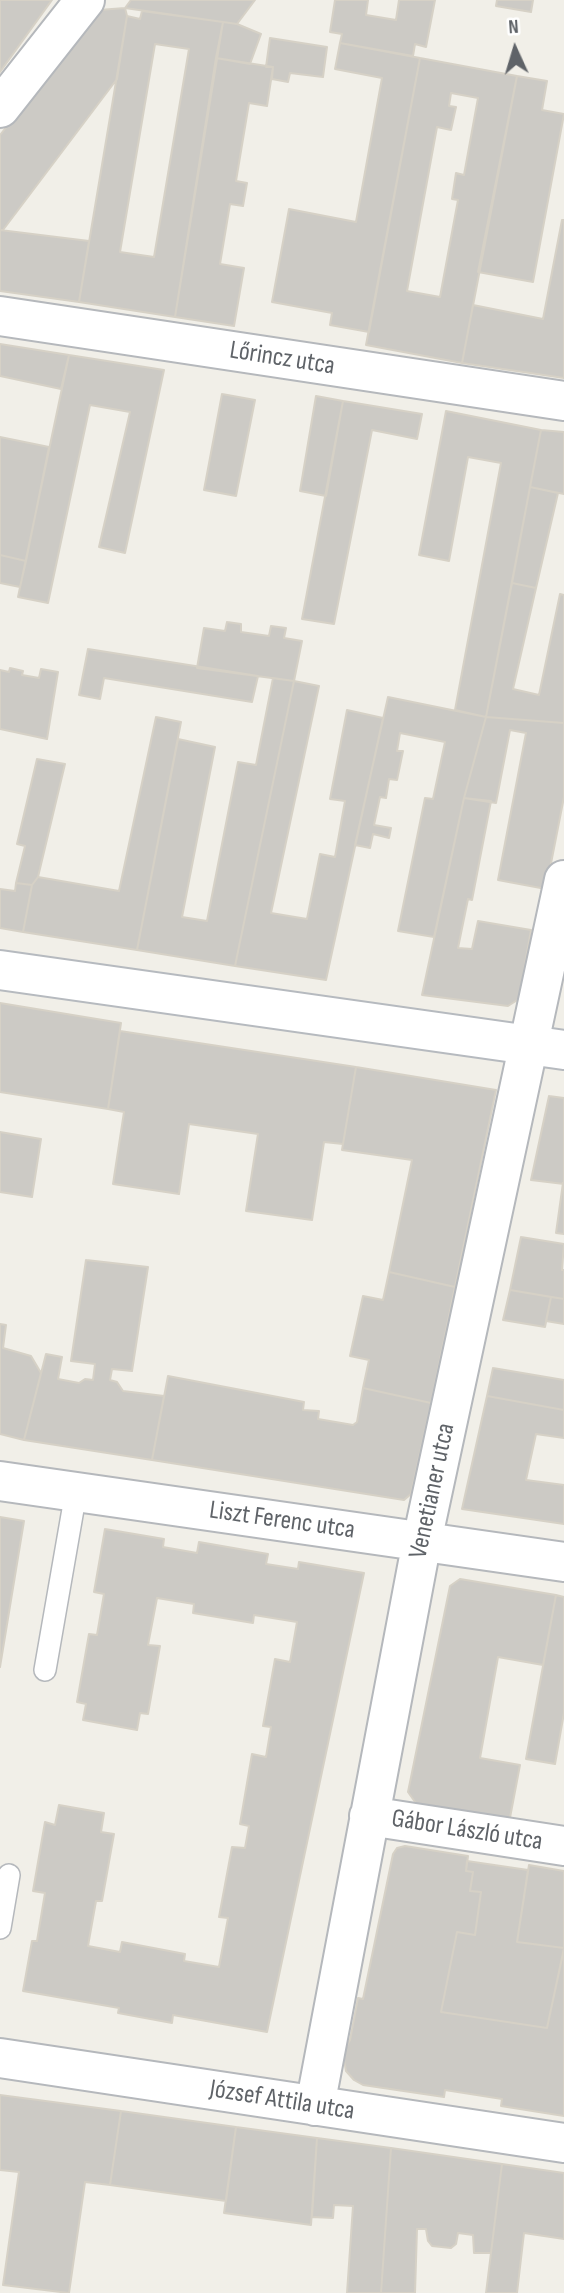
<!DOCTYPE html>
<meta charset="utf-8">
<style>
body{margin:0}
#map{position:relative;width:564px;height:2293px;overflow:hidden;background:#f1efe8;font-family:"Sofia Sans Condensed",sans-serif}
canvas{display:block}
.north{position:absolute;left:480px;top:14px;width:70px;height:70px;-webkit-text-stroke:5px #fff;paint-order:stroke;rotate:356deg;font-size:19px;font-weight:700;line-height:28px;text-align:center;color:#5f6368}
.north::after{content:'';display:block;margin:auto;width:24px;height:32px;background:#5f6368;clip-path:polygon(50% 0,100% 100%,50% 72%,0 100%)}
</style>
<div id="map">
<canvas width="564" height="2293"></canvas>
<div class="north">N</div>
</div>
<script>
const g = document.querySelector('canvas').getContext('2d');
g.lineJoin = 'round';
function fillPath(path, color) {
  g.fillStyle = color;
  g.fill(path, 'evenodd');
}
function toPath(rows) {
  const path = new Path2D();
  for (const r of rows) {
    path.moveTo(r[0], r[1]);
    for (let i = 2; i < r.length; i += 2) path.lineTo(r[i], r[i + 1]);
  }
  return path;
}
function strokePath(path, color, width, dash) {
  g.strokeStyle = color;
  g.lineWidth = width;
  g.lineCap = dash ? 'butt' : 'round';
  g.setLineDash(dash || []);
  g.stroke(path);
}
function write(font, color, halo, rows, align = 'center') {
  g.font = font + ' "Sofia Sans Condensed",sans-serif';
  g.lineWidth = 5;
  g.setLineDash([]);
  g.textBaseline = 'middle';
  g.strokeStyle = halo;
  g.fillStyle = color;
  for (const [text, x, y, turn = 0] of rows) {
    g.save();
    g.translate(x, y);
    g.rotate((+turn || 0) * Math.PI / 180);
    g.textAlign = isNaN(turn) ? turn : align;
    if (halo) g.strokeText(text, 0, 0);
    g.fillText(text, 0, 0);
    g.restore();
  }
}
const building = toPath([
 [0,0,52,0,0,72,0,0],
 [131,0,255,0,237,24,125,8,131,0],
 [335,0,368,0,366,15,396,20,399,0,435,0,426,47,415,44,413,56,340,43,342,34,330,32,335,0],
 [497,0,533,0,531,12,496,6,497,0],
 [125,8,127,16,117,79,3,230,0,230,0,135,99,10,125,8],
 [142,11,223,22,175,317,79,302,127,16,140,19,142,11],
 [155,44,189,49,154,257,120,252,155,44],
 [223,22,237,24,261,34,250,64,216,58,223,22],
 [270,38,327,47,323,77,290,73,288,82,272,79,273,67,266,67,270,38],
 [340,43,420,58,369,332,330,325,332,313,272,302,289,209,356,222,382,78,335,69,340,43],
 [216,58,273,67,267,106,249,103,236,181,247,183,243,206,230,204,220,264,244,268,234,326,175,317,216,58],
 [420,58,517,76,462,363,366,345,420,58],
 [451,93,478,98,464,175,456,173,452,199,458,200,440,297,407,291,437,127,451,130,456,107,449,106,451,93],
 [517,76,547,81,542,110,564,114,533,282,478,272,517,76],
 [562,220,564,220,564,378,462,363,473,305,543,319,562,220],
 [0,230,89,241,79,302,0,291,0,230],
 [0,344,69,355,61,389,0,376,0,344],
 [69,355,164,370,125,553,99,547,130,412,90,405,48,603,18,597,69,355],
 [222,394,255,400,236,496,204,490,222,394],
 [316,396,343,401,326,496,300,491,316,396],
 [343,401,422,414,417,439,372,430,334,624,302,619,343,401],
 [446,411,541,430,486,717,455,710,501,463,468,457,449,561,419,555,446,411],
 [541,430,564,432,564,494,530,487,541,430],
 [0,437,49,447,26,561,0,555,0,437],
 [530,487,558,493,536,588,512,583,530,487],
 [0,555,26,561,20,587,0,583,0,555],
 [512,583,536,588,513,689,539,695,560,594,564,595,564,723,486,717,512,583],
 [227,622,241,624,241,632,269,636,271,626,286,628,284,638,302,641,294,681,197,668,204,628,225,631,227,622],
 [88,649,258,676,252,702,104,678,100,699,79,695,88,649],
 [10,668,23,671,22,675,39,678,41,669,58,672,47,739,0,729,0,670,9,672,10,668],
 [273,678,294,681,235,966,137,950,178,739,215,747,182,917,207,921,238,762,256,765,273,678],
 [294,681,319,686,271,913,307,919,320,854,335,857,345,801,330,799,347,710,383,718,326,980,235,966,294,681],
 [388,697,486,717,464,798,434,937,398,931,425,798,433,799,445,742,400,733,397,751,403,751,397,780,389,779,386,798,380,797,374,825,391,828,389,838,373,834,370,848,355,845,388,697],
 [156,717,181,722,137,950,23,932,32,885,38,877,119,891,156,717],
 [486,717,564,723,564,797,546,889,498,880,526,733,510,730,496,803,464,798,486,717],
 [37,759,65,764,38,877,32,885,16,883,25,846,17,844,37,759],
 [464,798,491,801,472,900,468,899,458,948,472,949,478,921,531,930,519,999,508,1006,422,995,464,798],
 [16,883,32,885,23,932,0,928,0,889,15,891,16,883],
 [0,1003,121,1023,108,1109,0,1092,0,1003],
 [120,1031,356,1067,343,1144,324,1142,312,1220,246,1211,258,1134,189,1124,179,1194,113,1184,124,1112,108,1109,120,1031],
 [356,1067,496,1090,455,1287,389,1272,412,1160,342,1150,356,1067],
 [549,1096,564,1098,564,1184,531,1180,549,1096],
 [0,1132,41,1139,32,1197,0,1192,0,1132],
 [563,1183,564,1184,564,1234,556,1233,563,1183],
 [521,1237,564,1244,562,1270,564,1270,564,1299,510,1290,521,1237],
 [86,1260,148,1267,132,1371,112,1369,110,1380,117,1382,123,1391,164,1396,152,1460,24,1440,46,1354,62,1357,58,1379,79,1383,85,1379,93,1380,95,1364,71,1361,86,1260],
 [389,1272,455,1287,431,1403,363,1388,369,1360,350,1356,363,1296,383,1300,389,1272],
 [510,1290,551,1297,545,1327,503,1320,510,1290],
 [551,1297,564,1299,564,1324,546,1321,551,1297],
 [0,1324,6,1325,3,1348,31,1356,41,1373,24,1440,0,1434,0,1324],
 [493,1368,564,1380,564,1410,487,1396,493,1368],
 [168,1376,304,1402,303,1410,319,1411,318,1419,353,1425,357,1422,363,1388,431,1403,411,1494,404,1500,152,1460,168,1376],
 [487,1396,564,1410,564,1438,536,1434,526,1480,564,1485,564,1524,462,1509,487,1396],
 [0,1517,24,1521,0,1667,0,1517],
 [105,1529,164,1539,163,1547,197,1553,199,1542,268,1554,266,1564,298,1569,299,1562,364,1573,267,2032,173,2015,172,2023,118,2013,119,2008,23,1991,32,1941,37,1941,45,1893,33,1891,45,1822,55,1825,59,1805,104,1813,101,1832,114,1834,102,1901,96,1901,88,1946,120,1952,122,1942,185,1954,184,1961,219,1967,228,1918,219,1917,232,1847,245,1848,249,1826,240,1824,252,1754,266,1757,271,1727,263,1726,275,1659,290,1662,297,1622,254,1615,253,1623,193,1613,194,1604,157,1598,148,1645,160,1646,148,1714,140,1713,137,1730,83,1720,86,1704,77,1702,89,1634,97,1635,104,1594,94,1592,105,1529],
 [460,1579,556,1595,543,1665,498,1657,480,1758,520,1765,509,1823,420,1809,408,1792,450,1586,460,1579],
 [556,1595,564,1597,564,1713,555,1764,526,1759,556,1595],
 [405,1846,468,1856,466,1871,473,1872,470,1891,481,1892,475,1935,457,1932,441,2012,547,2028,564,1949,564,2116,501,2106,502,2099,445,2090,444,2097,363,2085,354,2080,346,2071,344,2060,345,2049,350,2040,358,1998,363,1999,393,1854,397,1848,405,1846],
 [467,1861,528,1870,517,1942,564,1948,547,2028,441,2012,457,1932,475,1935,481,1892,470,1891,473,1872,466,1871,467,1861],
 [529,1865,564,1871,564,1948,517,1942,529,1865],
 [0,2095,121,2111,110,2185,85,2182,69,2293,3,2285,19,2172,0,2170,0,2095],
 [121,2111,236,2127,226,2201,110,2185,121,2111],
 [236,2127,317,2138,311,2225,224,2213,236,2127],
 [317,2138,391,2148,381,2293,347,2293,353,2206,334,2205,333,2218,312,2217,317,2138],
 [391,2148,502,2164,491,2253,474,2253,473,2235,458,2233,456,2244,451,2248,432,2246,428,2241,426,2229,417,2229,415,2293,381,2293,391,2148],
 [502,2164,564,2173,564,2239,524,2233,517,2293,486,2293,502,2164]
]);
fillPath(building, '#cccac5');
strokePath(building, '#d6d1c6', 2);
const lane = toPath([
 [45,1670,76,1492],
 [0,1928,9,1875]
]);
const street = toPath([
 [0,108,85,0],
 [0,316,564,401],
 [0,1481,564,1562],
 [369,1816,564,1846],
 [0,2058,564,2143],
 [315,2106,422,1541,564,880]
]);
const secondary = toPath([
 [0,970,564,1050]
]);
strokePath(lane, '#b5b8bc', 24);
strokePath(street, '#b5b8bc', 42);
strokePath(secondary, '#b6babf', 42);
strokePath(lane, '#fff', 21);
strokePath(street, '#fff', 38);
strokePath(secondary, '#fff', 38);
write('26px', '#5f6368', '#fff', [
 ["Lőrincz utca",282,359,9],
 ["Venetianer utca",433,1491,-78],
 ["Liszt Ferenc utca",282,1521,8],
 ["Gábor László utca",467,1831,9],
 ["József Attila utca",282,2101,9]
]);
</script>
